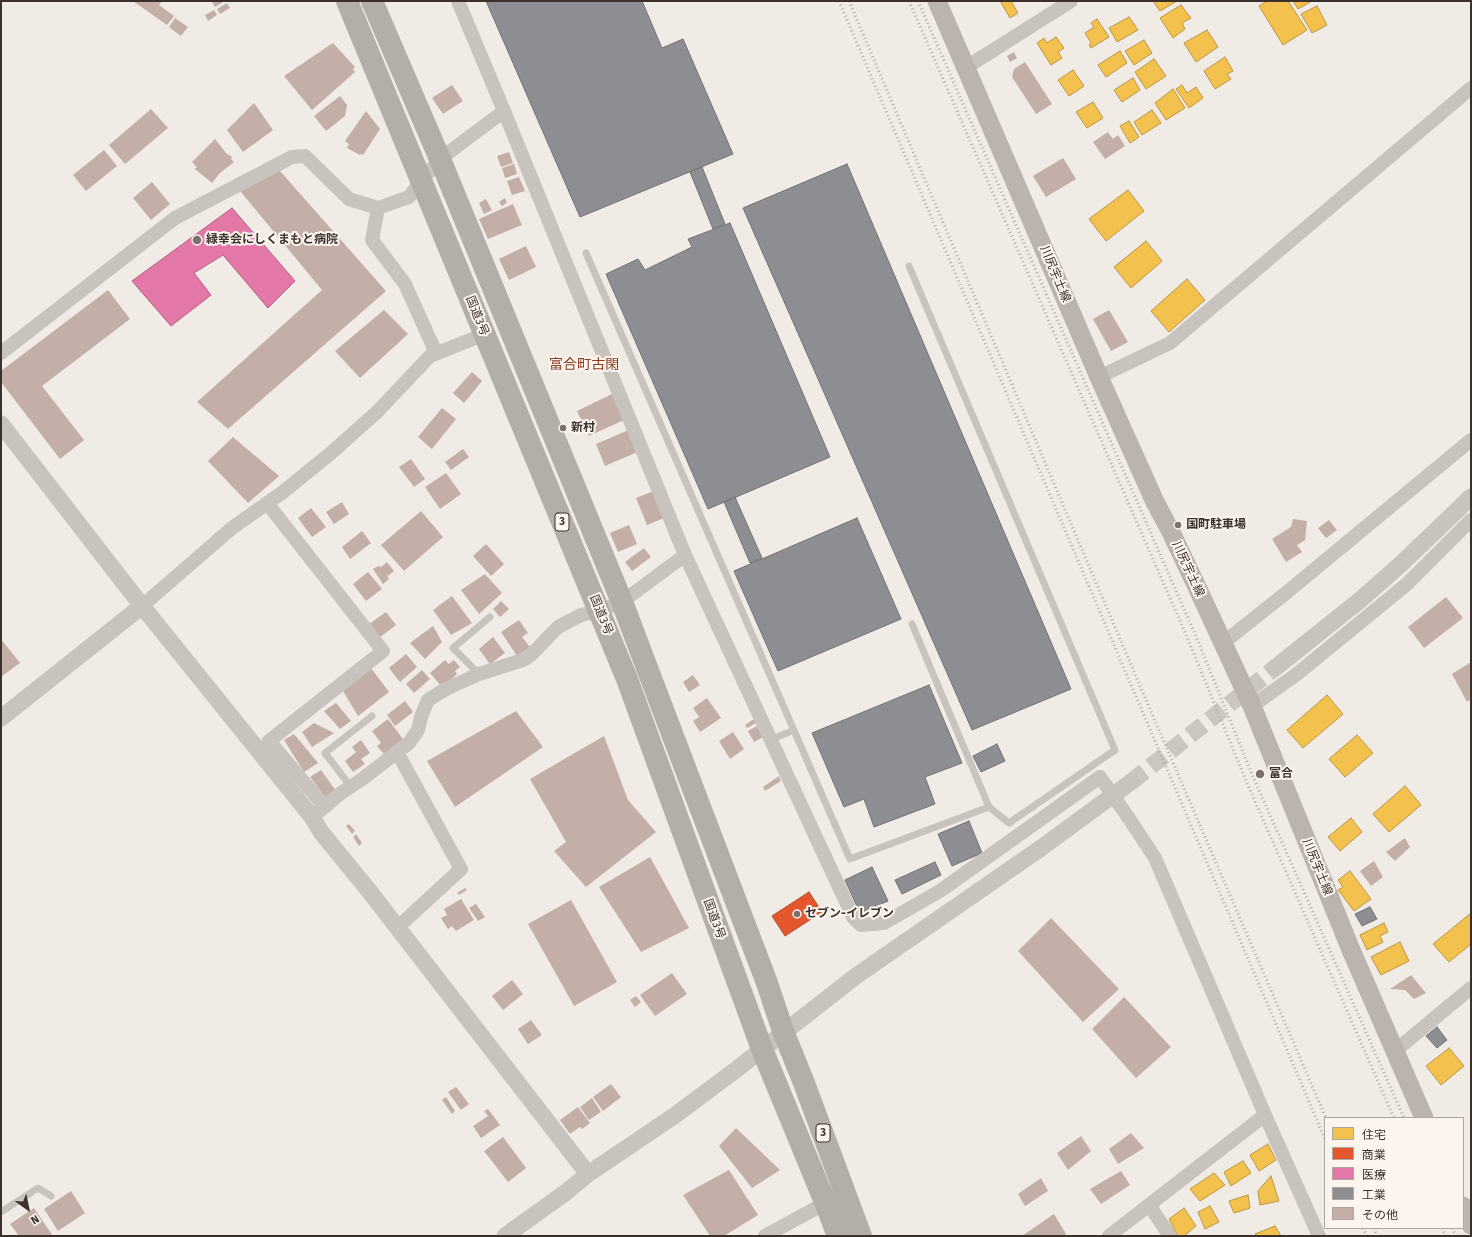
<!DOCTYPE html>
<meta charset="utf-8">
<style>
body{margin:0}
#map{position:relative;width:1472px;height:1237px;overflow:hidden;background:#f0ebe5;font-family:"Fira Sans","Noto Sans JP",sans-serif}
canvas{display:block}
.frame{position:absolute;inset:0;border:2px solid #3b302b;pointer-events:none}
.legend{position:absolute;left:1324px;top:1117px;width:140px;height:112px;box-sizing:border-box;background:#fbf5ee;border:1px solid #aea6a0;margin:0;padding:5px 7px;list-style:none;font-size:12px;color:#3b302b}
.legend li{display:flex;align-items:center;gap:8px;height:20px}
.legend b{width:20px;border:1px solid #aea6a0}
.north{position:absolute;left:8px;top:1189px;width:40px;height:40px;-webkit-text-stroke:3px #fbf5ee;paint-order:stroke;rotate:147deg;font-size:11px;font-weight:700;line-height:16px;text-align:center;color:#3b302b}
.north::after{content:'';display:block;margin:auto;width:14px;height:18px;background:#3b302b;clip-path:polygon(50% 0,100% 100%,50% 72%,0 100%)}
</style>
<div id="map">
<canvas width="1472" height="1237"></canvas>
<div class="frame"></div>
<ul class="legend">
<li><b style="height:11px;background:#f2c14e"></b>住宅</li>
<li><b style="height:11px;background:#e4572e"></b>商業</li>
<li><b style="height:11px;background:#e377a8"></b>医療</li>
<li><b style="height:11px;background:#8d8d92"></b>工業</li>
<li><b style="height:11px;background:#c3afa7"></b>その他</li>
</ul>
<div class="north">N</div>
</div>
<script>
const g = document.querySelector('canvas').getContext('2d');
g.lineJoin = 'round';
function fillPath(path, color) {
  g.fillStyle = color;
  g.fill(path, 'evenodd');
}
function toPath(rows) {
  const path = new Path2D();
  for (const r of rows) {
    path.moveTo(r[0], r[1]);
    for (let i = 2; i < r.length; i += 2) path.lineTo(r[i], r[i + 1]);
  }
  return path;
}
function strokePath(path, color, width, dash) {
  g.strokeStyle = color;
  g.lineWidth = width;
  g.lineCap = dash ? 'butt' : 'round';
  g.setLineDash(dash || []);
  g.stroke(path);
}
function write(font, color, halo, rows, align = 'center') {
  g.font = font + ' "Fira Sans","Noto Sans JP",sans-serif';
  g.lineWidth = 4;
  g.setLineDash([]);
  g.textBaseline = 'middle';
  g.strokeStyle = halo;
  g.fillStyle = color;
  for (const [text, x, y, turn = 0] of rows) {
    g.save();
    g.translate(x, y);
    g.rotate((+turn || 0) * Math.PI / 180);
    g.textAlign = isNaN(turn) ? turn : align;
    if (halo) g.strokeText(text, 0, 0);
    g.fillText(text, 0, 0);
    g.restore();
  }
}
const homes = toPath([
 [1000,1,1011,1,1018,13,1010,18,1000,1],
 [1153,1,1177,1,1160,11,1153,1],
 [1267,1,1288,1,1307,30,1283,45,1259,6,1267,1],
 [1293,1,1312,1,1298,9,1293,1],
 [1181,5,1191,18,1182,23,1185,29,1173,38,1160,18,1181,5],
 [1317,6,1327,25,1312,33,1301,14,1317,6],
 [1129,17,1138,30,1117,42,1109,28,1129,17],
 [1097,19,1109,37,1091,48,1089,45,1091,43,1085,33,1094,27,1091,23,1097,19],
 [1207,30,1218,47,1196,62,1184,43,1207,30],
 [1056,37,1064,48,1058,52,1062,58,1051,65,1037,43,1044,38,1047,43,1056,37],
 [1144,40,1152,53,1134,65,1125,51,1144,40],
 [1120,51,1127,63,1106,77,1098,65,1120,51],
 [1225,57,1233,71,1227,74,1231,79,1215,89,1204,71,1225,57],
 [1154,59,1166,76,1146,89,1135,72,1154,59],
 [1073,70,1084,86,1069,96,1058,80,1073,70],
 [1133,78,1140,90,1122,102,1114,90,1133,78],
 [1182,85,1187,93,1196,87,1203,98,1189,108,1176,89,1182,85],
 [1173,89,1185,108,1166,120,1155,103,1173,89],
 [1093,102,1103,118,1087,128,1076,112,1093,102],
 [1152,110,1161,123,1142,135,1134,122,1152,110],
 [1129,121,1139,137,1130,143,1120,126,1129,121],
 [1128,190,1144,211,1106,241,1089,219,1128,190],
 [1146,241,1162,261,1131,288,1114,267,1146,241],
 [1187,279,1205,300,1169,332,1151,311,1187,279],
 [1327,695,1343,714,1303,748,1287,730,1327,695],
 [1357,735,1373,753,1345,777,1329,759,1357,735],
 [1405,786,1421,805,1389,832,1373,814,1405,786],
 [1351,818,1362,832,1340,851,1328,837,1351,818],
 [1350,871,1371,899,1354,911,1338,890,1343,887,1338,880,1350,871],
 [1471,913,1471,944,1449,962,1433,944,1471,913],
 [1384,923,1388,932,1380,936,1383,942,1367,950,1360,935,1384,923],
 [1400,942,1409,961,1381,975,1371,957,1400,942],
 [1449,1048,1464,1066,1441,1085,1426,1066,1449,1048],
 [1268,1144,1276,1160,1259,1171,1250,1155,1268,1144],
 [1243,1161,1251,1173,1231,1186,1224,1172,1243,1161],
 [1214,1173,1225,1185,1200,1201,1190,1189,1214,1173],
 [1271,1176,1279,1201,1260,1205,1258,1191,1271,1176],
 [1248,1195,1250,1208,1234,1213,1229,1201,1248,1195],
 [1210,1206,1219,1222,1205,1229,1198,1212,1210,1206],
 [1184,1208,1196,1226,1184,1236,1178,1236,1169,1219,1184,1208],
 [1275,1226,1281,1236,1257,1236,1255,1234,1275,1226]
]);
fillPath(homes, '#f2c14e');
strokePath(homes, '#bb9644', 1);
const shops = toPath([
 [809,892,822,912,785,936,772,916,809,892]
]);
fillPath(shops, '#e4572e');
strokePath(shops, '#b14b2d', 1);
const health = toPath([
 [232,208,295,281,268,308,223,255,194,273,211,295,171,326,132,281,232,208]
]);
fillPath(health, '#e377a8');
strokePath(health, '#b16282', 1);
const industry = toPath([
 [486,1,642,1,662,48,683,39,733,154,580,217,486,1],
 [847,164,1071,689,972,730,743,208,847,164],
 [702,167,725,224,713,229,690,172,702,167],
 [730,223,830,457,708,509,606,274,638,259,645,270,692,247,688,239,730,223],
 [735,497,762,558,750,563,724,502,735,497],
 [857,518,901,619,778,671,734,571,857,518],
 [929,685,962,763,925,777,935,804,874,827,864,799,844,807,812,733,929,685],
 [997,744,1005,761,981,772,973,756,997,744],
 [969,821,982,853,952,866,938,834,969,821],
 [935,862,941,875,902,894,895,880,935,862],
 [872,867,888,901,860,913,845,880,872,867],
 [1370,907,1377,919,1362,926,1355,914,1370,907],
 [1437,1027,1447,1040,1437,1048,1426,1036,1437,1027]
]);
fillPath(industry, '#8d8d92');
strokePath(industry, '#747173', 1);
fillPath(toPath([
 [133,1,162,1,159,5,174,16,167,25],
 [214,1,225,1,215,7,212,2],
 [227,3,230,8,220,14,217,9],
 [214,10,217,15,208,21,205,15],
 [175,18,188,27,181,36,169,27],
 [333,43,355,67,353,69,355,72,312,110,284,76],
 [1014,52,1017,58,1010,62,1007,56],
 [1025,62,1052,104,1036,114,1012,77,1014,69],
 [452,85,463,101,443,114,432,98],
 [340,96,347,105,345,116,326,131,314,116],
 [254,103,273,130,243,152,227,130],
 [151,109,168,128,125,164,109,145],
 [366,111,380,129,363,155,361,154,360,155,347,148,349,144,345,141],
 [1108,132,1113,139,1118,135,1125,146,1105,159,1093,142],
 [215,139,226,153,232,157,231,159,234,162,220,173,212,183,195,169,197,167,192,162],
 [104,150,117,166,86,191,73,175],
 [509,152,513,163,501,167,497,156],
 [1063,158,1076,179,1046,197,1033,176],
 [514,164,517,174,505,178,502,168],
 [280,171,386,291,228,429,197,402,322,290,236,186],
 [519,177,525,191,512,195,507,181],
 [152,182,170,204,151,220,133,198],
 [505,198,507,203,502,206,499,202],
 [486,199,492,210,484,214,479,203],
 [513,204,522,225,488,239,479,219],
 [526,246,536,267,509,280,499,259],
 [108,290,130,319,42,386,84,440,60,459,1,382,1,371],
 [384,310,408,334,360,378,335,351],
 [1109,310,1128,342,1111,351,1093,319],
 [472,372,482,381,464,403,453,393],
 [614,393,626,419,589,436,577,411],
 [442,408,456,419,432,449,418,437],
 [631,429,640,451,605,466,596,444],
 [233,437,279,476,248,503,208,461],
 [463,449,469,457,451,470,445,462],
 [411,459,425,479,414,487,399,467],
 [446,473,461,494,440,509,425,487],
 [654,491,664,518,647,525,636,498],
 [342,502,349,514,334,524,326,512],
 [311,508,326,527,312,537,298,518],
 [421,511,443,537,404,571,381,545],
 [1293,519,1307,521,1305,540,1297,545,1302,552,1286,562,1272,539,1291,527],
 [1329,520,1337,530,1326,538,1318,528],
 [629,525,637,544,618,552,610,533],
 [362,531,371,543,350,559,342,547],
 [486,544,504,564,491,576,473,556],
 [644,548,651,557,632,571,625,562],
 [387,562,394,571,388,576,386,574,389,579,383,584,373,569,378,566,381,567],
 [368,572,382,589,366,601,353,584],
 [485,574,502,593,479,614,461,590],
 [452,596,472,623,451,635,433,610],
 [1446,597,1463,618,1424,648,1408,627],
 [501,601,509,609,500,617,493,609],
 [386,612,396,625,379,638,369,624],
 [519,620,528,633,522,637,530,647,517,656,501,632],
 [433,626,442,642,425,659,410,643],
 [493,637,505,653,490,664,479,649],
 [1,639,20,663,1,677],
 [406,654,417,667,400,682,389,668],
 [445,660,449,664,454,660,460,667,455,671,457,674,442,687,430,673],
 [1471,662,1471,699,1467,702,1452,674],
 [371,668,389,692,358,716,343,691],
 [422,670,430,679,414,693,406,684],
 [693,675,700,685,689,692,683,682],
 [707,698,721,718,700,732,693,721,699,717,693,708],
 [405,701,413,712,395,726,387,715],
 [336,703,351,721,340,729,324,711],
 [516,711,543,747,455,807,427,761],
 [388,719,403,739,384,754,377,746,381,743,372,731],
 [754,719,756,723,747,728,745,725],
 [314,723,334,733,312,747,302,732],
 [757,726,763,737,754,742,748,731],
 [733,732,744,749,730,759,719,741],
 [294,734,318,763,304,772,284,740],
 [604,736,628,800,656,832,586,887,554,851,566,842,530,779],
 [361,740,370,753,361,759,365,764,353,772,345,761,356,752,352,747],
 [321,770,336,791,326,798,310,777],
 [779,776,781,781,765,791,763,787],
 [349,824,355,831,352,834,346,826],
 [356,834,362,843,359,846,353,837],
 [1405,838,1410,847,1395,861,1386,852],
 [650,857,689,928,641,952,599,887],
 [1374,861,1383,877,1371,886,1360,871],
 [465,888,467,890,459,895,457,893],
 [461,899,474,920,456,931,452,926,448,929,441,918,447,915,444,909],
 [571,900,617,982,574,1006,528,924],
 [476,904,485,917,478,921,469,908],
 [1051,918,1119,989,1083,1022,1018,951],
 [672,973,687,994,655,1016,640,995],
 [1411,975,1426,993,1414,999,1405,990,1390,989],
 [512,980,523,994,503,1010,492,996],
 [636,996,641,1002,635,1007,630,1000],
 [1124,997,1171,1047,1136,1078,1092,1029],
 [531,1020,542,1035,528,1044,518,1029],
 [611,1084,621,1097,603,1111,593,1097],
 [456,1087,469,1104,461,1110,448,1092],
 [446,1097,455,1111,452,1114,442,1100],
 [592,1098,601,1112,589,1120,580,1107],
 [578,1107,590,1123,582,1129,580,1127,570,1134,560,1120],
 [488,1109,500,1125,481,1138,473,1126,488,1116,484,1111],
 [736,1128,780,1170,752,1188,719,1146],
 [1131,1133,1144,1148,1118,1164,1109,1149],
 [1081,1136,1091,1151,1068,1170,1057,1153],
 [503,1137,526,1168,508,1182,484,1151],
 [729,1170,758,1215,724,1236,710,1236,683,1195],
 [1121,1171,1130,1185,1101,1204,1090,1189],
 [1041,1178,1048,1191,1025,1206,1018,1194],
 [71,1191,85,1213,58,1231,44,1209],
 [34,1208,53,1236,19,1236,10,1224],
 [1054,1214,1066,1234,1063,1236,1022,1236]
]), '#c3afa7');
strokePath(toPath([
 [1131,782,1275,668]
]), '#ccc6c0', 17, [17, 8]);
strokePath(toPath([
 [586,253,850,859,989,807,1009,823,1115,750,909,266],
 [912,624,989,807],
 [479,674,453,648,490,617],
 [770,740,794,730],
 [351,787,325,753,372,716],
 [1,1212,38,1188,51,1196]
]), '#c9c3be', 7);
strokePath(toPath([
 [458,1,504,111,685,555,853,917,861,925,884,923,940,891,1100,777],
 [965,68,1071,1],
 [378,208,372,240,405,284,436,353],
 [1,353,175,218,292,157,305,156,349,199,378,208,409,197,422,180,440,159,504,111],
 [1099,377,1170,343,1471,88],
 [267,503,383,651,269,741,325,807],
 [142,606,232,528,283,492,331,453,377,412,430,356,485,334],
 [1223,643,1286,593,1471,440],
 [1252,706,1297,674,1407,584,1471,520],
 [397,752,461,869,397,928],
 [312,817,341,793,361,780,409,743,418,730,421,717,428,700,446,689,479,674,523,660,531,655,558,627,581,615,599,611,622,602,685,555],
 [1128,817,1155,858,1265,1115,1319,1236],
 [1395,1051,1471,988],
 [1149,1205,1170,1236],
 [765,1236,831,1200],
 [1109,1236,1265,1115]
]), '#c9c3be', 14);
strokePath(toPath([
 [1,424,142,606,312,817,321,832,370,892,588,1174],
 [1275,668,1359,601,1401,564,1471,497],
 [1,718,142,606],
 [505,1236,565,1193,588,1174,674,1116,737,1069,856,976,1041,848,1131,782]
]), '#c9c3be', 17);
strokePath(toPath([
 [937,1,1099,377,1155,502,1170,530,1197,587,1252,706,1351,950,1424,1118],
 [1463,1206,1471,1225]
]), '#bab3ae', 19);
strokePath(toPath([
 [347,1,627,679,762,1049,825,1202,838,1236],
 [372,1,440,159,622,602,767,983,783,1031,804,1083,861,1236]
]), '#b4aea8', 22);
strokePath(toPath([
 [839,1,1325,1139],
 [849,1,1140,686,1326,1118],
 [909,1,1187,637,1247,783,1394,1118],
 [918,1,1195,634,1254,779,1404,1118],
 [1363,1228,1367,1236],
 [1374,1228,1377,1236],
 [1442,1228,1446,1236],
 [1452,1228,1456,1236]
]), '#b1aca8', 3, [1, 3]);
strokePath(toPath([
 [1100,777,1128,817]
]), '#c9c3be', 14);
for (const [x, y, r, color] of [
 [197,240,5,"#7a716c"],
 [563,428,4,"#7a716c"],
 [1178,525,4,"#7a716c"],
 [1260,774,5,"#7a716c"],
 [797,914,4,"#7a716c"]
]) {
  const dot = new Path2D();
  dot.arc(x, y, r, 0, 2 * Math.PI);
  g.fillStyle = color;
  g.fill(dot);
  strokePath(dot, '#fbf5ee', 1.5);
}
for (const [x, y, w] of [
 [562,522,14],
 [823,1133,14]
]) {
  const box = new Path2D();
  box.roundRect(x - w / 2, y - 9, w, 18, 3);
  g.fillStyle = '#fbf5ee';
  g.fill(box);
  strokePath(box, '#3b302b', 1);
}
write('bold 11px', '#3b302b', null, [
 ["3",562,522],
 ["3",823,1133]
]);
write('bold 12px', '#3b302b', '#fbf5ee', [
 ["緑幸会にしくまもと病院",206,240],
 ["新村",571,428],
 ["国町駐車場",1186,525],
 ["富合",1269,774],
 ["セブン-イレブン",805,914]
], 'left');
write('12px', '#3b302b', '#fbf5ee', [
 ["川尻宇土線",1055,274,67],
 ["国道3号",477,316,68],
 ["川尻宇土線",1188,569,65],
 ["国道3号",601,615,68],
 ["川尻宇土線",1317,867,68],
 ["国道3号",714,919,70]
]);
write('14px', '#8c3b22', '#fbf5ee', [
 ["富合町古閑",584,365]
]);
</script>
